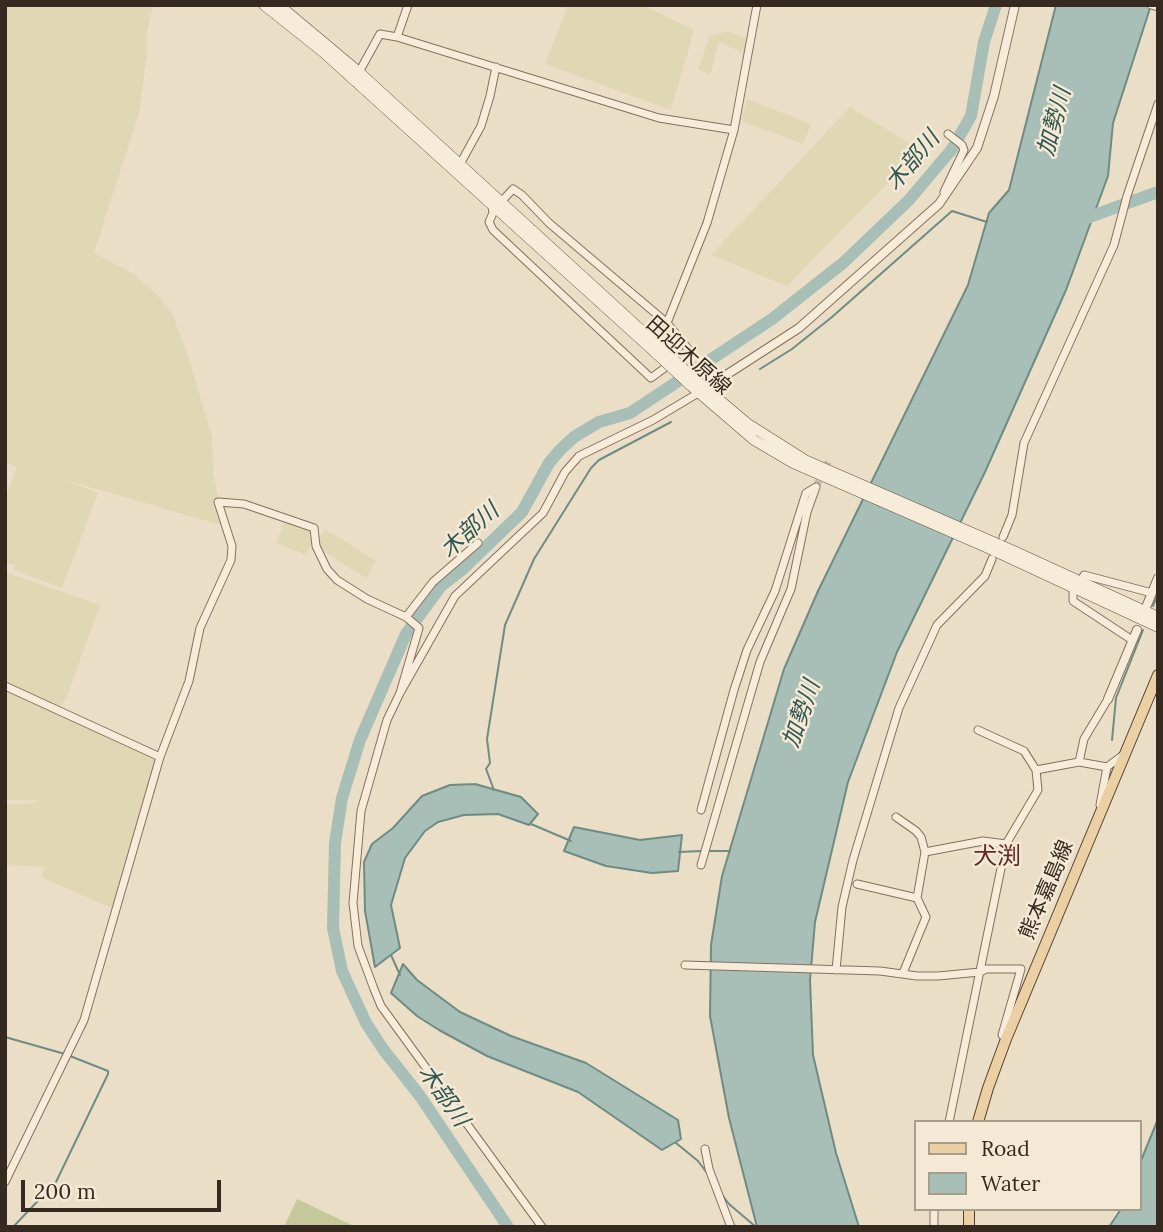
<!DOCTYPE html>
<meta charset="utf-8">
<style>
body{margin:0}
#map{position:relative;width:1163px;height:1232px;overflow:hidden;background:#ebdec6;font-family:Lora,serif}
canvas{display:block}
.frame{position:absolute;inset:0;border:7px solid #362a20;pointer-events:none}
.legend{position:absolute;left:914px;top:1120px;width:228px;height:91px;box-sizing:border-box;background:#f3e9d5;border:2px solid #a79d8d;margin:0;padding:9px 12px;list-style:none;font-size:21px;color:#362a20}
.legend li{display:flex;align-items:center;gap:14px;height:35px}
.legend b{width:35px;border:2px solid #a79d8d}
.scale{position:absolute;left:21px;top:1180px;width:200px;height:32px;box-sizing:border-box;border:4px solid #362a20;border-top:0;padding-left:9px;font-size:21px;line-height:24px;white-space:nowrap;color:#362a20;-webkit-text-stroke:5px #f3e9d5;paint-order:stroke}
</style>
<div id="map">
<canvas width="1163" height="1232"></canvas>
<div class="frame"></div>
<ul class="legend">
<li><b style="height:9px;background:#ead0a2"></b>Road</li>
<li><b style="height:19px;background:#a7bfb7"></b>Water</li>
</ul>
<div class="scale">200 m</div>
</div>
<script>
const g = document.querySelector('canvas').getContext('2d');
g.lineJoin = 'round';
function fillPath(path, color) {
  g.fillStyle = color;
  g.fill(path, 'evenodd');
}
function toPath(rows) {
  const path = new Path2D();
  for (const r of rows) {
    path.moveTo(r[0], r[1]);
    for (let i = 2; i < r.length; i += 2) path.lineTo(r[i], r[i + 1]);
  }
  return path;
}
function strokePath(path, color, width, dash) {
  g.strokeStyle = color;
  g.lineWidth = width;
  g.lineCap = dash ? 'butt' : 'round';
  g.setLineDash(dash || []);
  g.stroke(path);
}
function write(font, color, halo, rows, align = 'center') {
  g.font = font + ' Lora,"Noto Sans JP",serif';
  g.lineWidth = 5;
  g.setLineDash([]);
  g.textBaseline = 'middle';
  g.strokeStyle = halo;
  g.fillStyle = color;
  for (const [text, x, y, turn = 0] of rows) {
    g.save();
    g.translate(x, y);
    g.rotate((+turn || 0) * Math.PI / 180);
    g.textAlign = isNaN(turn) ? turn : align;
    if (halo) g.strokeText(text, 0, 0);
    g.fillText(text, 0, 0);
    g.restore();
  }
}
fillPath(toPath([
 [5,5,153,5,147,32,147,54,139,113,94,253,134,274,158,296,172,314,188,355,212,437,214,477,224,526,62,479,98,493,62,588,14,570,15,565,5,562,5,497,17,467,5,463],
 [568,5,643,5,694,30,671,110,545,64],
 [727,31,745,38,745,54,719,42,710,75,698,69,710,36],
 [747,99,811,124,803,144,741,121],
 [850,107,920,150,787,286,711,255],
 [285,520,310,531,309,534,314,537,306,555,276,543],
 [325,529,376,561,366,578,319,548,317,541],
 [5,572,100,605,66,699,59,707,160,757,116,910,41,877,45,867,5,865,5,805,34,803,39,800,5,800]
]), '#e0d7b4');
fillPath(toPath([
 [297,1199,356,1227,284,1227]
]), '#c5c89b');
const water = toPath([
 [1056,5,1151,5,1113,123,1108,176,1066,290,985,472,897,652,848,782,815,922,810,980,813,1055,836,1153,859,1227,757,1227,729,1118,710,1016,711,945,722,876,784,669,818,591,968,285,989,213,1009,190,1056,5],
 [475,784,521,797,538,814,529,825,498,814,464,815,438,822,425,831,405,858,391,905,400,948,375,967,365,911,364,862,372,844,393,828,422,796,450,785,475,784],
 [574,827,640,840,682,835,678,871,652,873,606,866,564,851,574,827],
 [403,964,417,980,460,1012,511,1036,586,1063,678,1120,681,1139,662,1150,578,1092,487,1056,439,1030,417,1016,391,993,403,964],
 [1158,1119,1158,1227,1109,1227,1121,1209,1140,1209,1140,1163,1158,1119]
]);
fillPath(water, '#a7bfb7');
strokePath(water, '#6f8c84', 2);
strokePath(toPath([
 [760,369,792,349,832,317,952,211,987,222],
 [1153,606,1158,594],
 [1112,740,1116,698,1143,630],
 [494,790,486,769,490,763,487,739,505,625,534,559,591,468,599,460,671,422],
 [531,824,571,841],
 [707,851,730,851],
 [679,852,702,851],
 [391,955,400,975],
 [5,1037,65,1054],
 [676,1143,698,1161,707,1173],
 [722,1195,729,1204,756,1227],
 [13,1227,56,1182,108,1074,108,1071,70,1056]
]), '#6f8c84', 2);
strokePath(toPath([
 [1081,220,1158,192],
 [508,1227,420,1096,383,1049,366,1023,342,971,333,928,335,843,342,798,360,740,406,634,441,586,463,569,522,512,549,463,560,450,574,437,599,422,630,413,772,319,843,263,909,200,952,149,971,116,984,42,996,5]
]), '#a7bfb7', 12);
strokePath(toPath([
 [816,487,828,462]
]), '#c7baa5', 7, [7, 3.5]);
const minor = toPath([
 [1151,5,1158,7],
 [397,37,408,5],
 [358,74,380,34,397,37,659,118,734,130],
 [459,166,481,126,490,96,496,67],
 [944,192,964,150,962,145,948,134],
 [492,206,493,213,489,222,493,230,651,378,689,350,667,323,549,223,522,195,513,189,501,202],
 [667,323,707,223,734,130,757,5],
 [1003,537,1012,515,1024,443,1114,245,1127,196,1158,104],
 [1080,583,1084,575,1152,593],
 [1073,589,1073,601,1132,640],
 [406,617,433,582,478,543],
 [5,686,160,757],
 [1079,762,1084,739,1108,699],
 [1036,770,1079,762,1107,767],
 [1100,805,1107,767,1123,755],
 [701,810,734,690,747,650,775,591,806,493,816,487],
 [896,817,916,831,921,837,925,852],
 [701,865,760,662,791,589,807,512,816,487],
 [857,884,917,898],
 [685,965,880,971,917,976,938,976,980,972,986,969,1021,969,1002,1035,1006,1039],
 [836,970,842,907,853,860,899,708,937,625,985,576,992,559],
 [903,973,926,917,917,898,925,852,983,841,1006,844],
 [949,1122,1006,844,1038,790,1036,770,1024,751,978,730],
 [705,1149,709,1169,731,1227],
 [5,1182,84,1020,160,757,189,681,200,628,231,560,232,546,218,502,244,504,314,528,316,546,327,569,337,580,367,599,406,617,419,628,400,693],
 [934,1209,934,1227],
 [542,1227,381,1006,374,989,358,946,353,903,361,811,387,720,400,693,455,596,543,513,565,472,579,456,653,420,700,392]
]);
const tertiary = toPath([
 [706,388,799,328,939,204,977,148,994,96,1015,5],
 [1147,605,1158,578],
 [1108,699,1137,630]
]);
const secondary = toPath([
 [264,5,323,52,658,355],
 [279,5,359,72,662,349],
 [697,381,748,424,805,460,1014,551,1158,617],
 [690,385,754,440,793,463,988,548,1158,627]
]);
const primary = toPath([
 [978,1122,988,1088,1006,1039,1158,675],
 [969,1227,969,1209]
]);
strokePath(minor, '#85705d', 9);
strokePath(tertiary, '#85705d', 10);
strokePath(secondary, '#675241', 11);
strokePath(primary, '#533f31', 12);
strokePath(minor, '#f6ecd9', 7);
strokePath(tertiary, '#f6ecd9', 8);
strokePath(secondary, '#f6ecd9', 10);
strokePath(primary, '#ead0a2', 10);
const secondaryBridge = toPath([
 [662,349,697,381],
 [658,355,690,385]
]);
strokePath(secondaryBridge, '#675241', 11, []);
strokePath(secondaryBridge, '#f6ecd9', 10);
write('21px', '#362a20', '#f3e9d5', [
 ["田迎木原線",688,356,42],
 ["熊本嘉島線",1047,890,-67]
]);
write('italic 23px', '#315550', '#f3e9d5', [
 ["加勢川",1055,122,-75],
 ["木部川",913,161,-50],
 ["木部川",470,531,-42],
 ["加勢川",802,714,-71],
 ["木部川",443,1096,55]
]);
write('24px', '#5f2d23', '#f3e9d5', [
 ["犬渕",997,857]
]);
</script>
